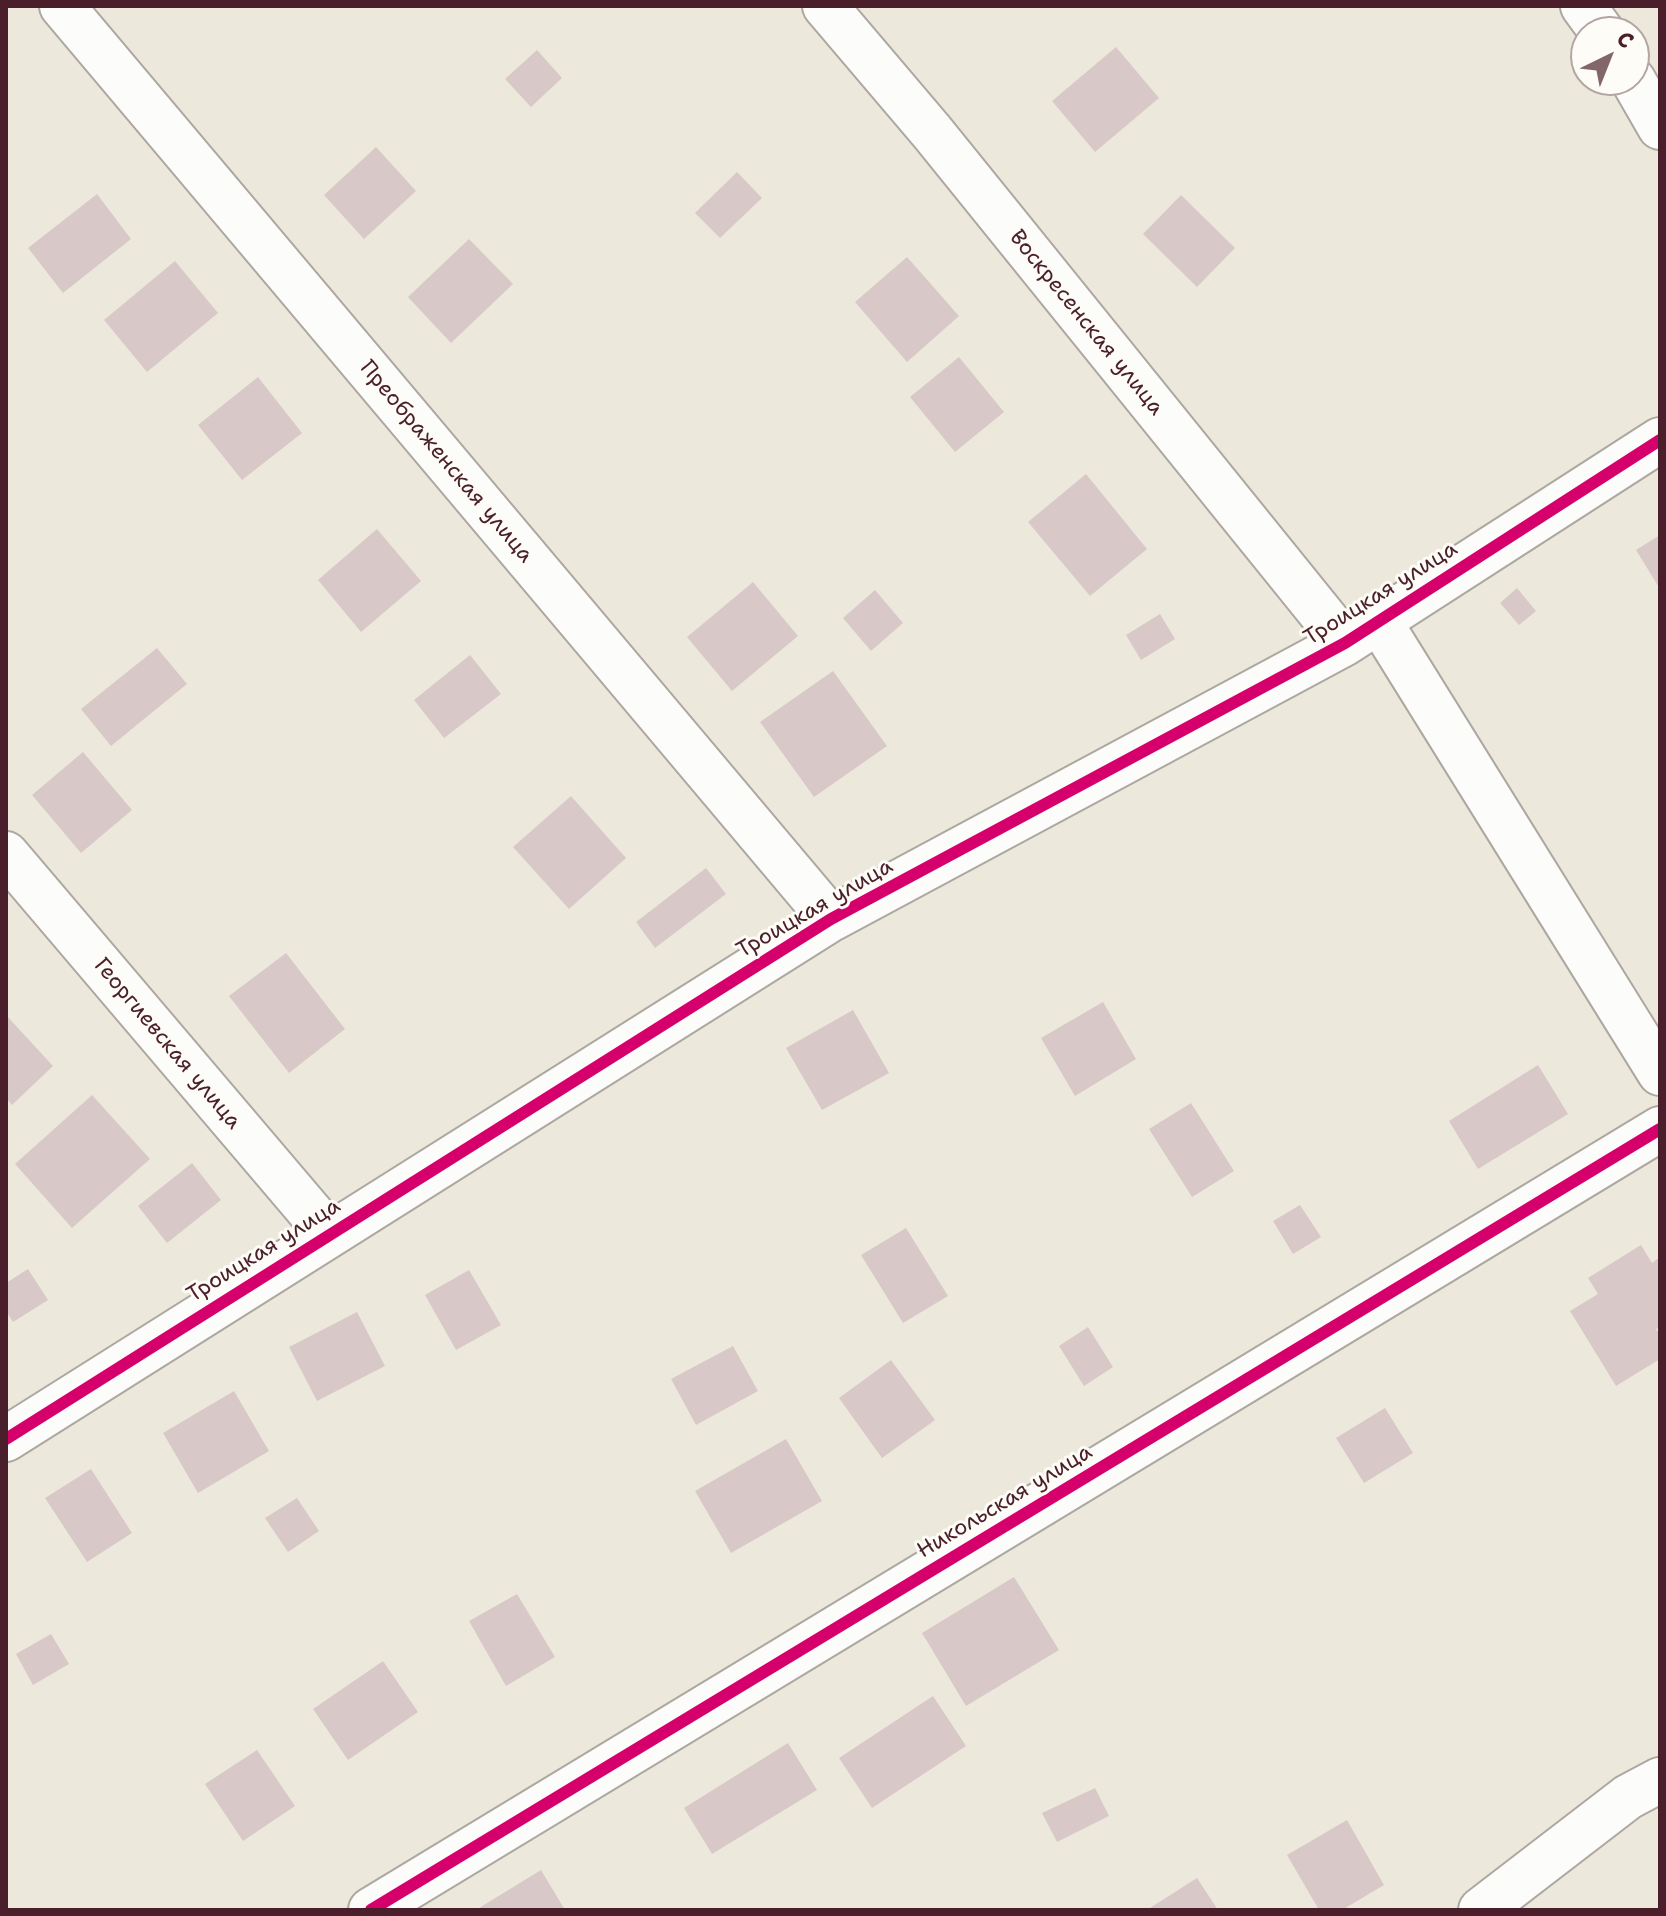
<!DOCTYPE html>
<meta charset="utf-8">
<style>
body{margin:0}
#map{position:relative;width:1666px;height:1916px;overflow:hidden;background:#ece9dc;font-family:"Shantell Sans",sans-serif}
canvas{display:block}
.frame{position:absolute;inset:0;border:8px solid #4a1f2b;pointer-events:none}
.north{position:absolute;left:1570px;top:16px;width:80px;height:80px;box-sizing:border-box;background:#fdfcf7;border:2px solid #b5a4a5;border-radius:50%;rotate:43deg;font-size:22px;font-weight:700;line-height:32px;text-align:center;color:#4a1f2b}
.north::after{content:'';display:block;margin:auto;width:28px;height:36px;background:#836669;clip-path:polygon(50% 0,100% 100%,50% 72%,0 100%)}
</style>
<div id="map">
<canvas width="1666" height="1916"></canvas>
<div class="frame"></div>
<div class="north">С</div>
</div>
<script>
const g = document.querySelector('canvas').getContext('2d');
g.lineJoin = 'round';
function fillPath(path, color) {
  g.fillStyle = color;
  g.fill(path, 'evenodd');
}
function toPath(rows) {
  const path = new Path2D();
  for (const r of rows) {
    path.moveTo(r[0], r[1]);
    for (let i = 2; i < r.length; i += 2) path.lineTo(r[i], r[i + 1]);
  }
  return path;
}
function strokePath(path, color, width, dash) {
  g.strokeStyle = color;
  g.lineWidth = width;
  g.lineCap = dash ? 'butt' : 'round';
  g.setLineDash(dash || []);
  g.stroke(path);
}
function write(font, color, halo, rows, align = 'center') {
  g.font = font + ' "Shantell Sans",sans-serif';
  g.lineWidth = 6;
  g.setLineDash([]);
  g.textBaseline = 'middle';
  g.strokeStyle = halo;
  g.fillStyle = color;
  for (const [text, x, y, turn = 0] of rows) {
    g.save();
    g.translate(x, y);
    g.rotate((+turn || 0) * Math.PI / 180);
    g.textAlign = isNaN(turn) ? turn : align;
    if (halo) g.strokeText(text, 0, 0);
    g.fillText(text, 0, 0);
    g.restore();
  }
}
fillPath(toPath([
 [1116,47,1159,98,1095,152,1052,101],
 [537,50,562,78,531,107,505,79],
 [376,147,416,191,364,239,324,195],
 [737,172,762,198,720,238,695,213],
 [97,194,131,239,63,293,28,248],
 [1181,195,1235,248,1197,287,1143,234],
 [469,239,513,284,451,343,408,297],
 [907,257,959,316,907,362,855,302],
 [175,261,218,313,147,372,104,320],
 [959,357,1004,412,955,452,910,397],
 [258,377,302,433,242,480,198,425],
 [1086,474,1147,549,1090,596,1028,522],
 [377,529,421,581,361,632,318,580],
 [1660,535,1660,589,1636,550],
 [753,582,798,636,732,691,687,637],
 [1517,588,1536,611,1519,625,1500,603],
 [875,590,903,623,871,651,843,618],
 [1160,614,1175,639,1141,660,1126,635],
 [157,648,187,684,111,746,81,709],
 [470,655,501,694,444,738,414,700],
 [833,671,887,746,814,797,760,722],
 [83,752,132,810,81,853,32,795],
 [571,796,626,858,569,909,513,847],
 [706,868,726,894,655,948,636,922],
 [286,953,345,1029,289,1073,229,996],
 [1103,1002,1136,1059,1075,1096,1041,1038],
 [853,1010,889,1073,822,1110,786,1048],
 [6,1015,53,1066,12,1105,6,1098],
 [1538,1065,1568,1114,1478,1169,1449,1121],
 [92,1095,150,1159,72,1228,15,1164],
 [1191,1103,1234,1171,1192,1197,1149,1129],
 [192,1163,221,1200,167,1243,138,1206],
 [1300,1205,1321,1237,1293,1254,1273,1221],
 [906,1228,948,1296,903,1323,861,1255],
 [1641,1245,1652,1263,1660,1257,1660,1327,1656,1329,1660,1335,1660,1359,1616,1386,1570,1311,1598,1294,1588,1278],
 [28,1269,48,1300,13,1322,6,1311,6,1283],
 [469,1270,501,1325,456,1350,425,1295],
 [357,1312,385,1366,317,1401,289,1347],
 [1088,1327,1113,1367,1084,1386,1059,1346],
 [733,1346,758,1391,696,1425,671,1379],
 [891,1360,935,1420,882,1458,839,1398],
 [234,1391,269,1451,198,1493,163,1433],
 [1385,1408,1413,1453,1364,1483,1336,1438],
 [786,1439,822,1501,731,1553,695,1491],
 [91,1469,132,1533,87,1562,45,1498],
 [297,1498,319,1531,288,1552,265,1518],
 [1014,1577,1059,1650,966,1706,922,1633],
 [517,1594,555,1657,506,1686,469,1621],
 [51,1634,69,1664,33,1685,16,1654],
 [383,1661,418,1712,348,1760,313,1709],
 [933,1696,966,1746,872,1808,839,1758],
 [788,1743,817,1790,712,1854,684,1808],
 [257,1750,295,1806,243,1841,205,1784],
 [1095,1788,1109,1816,1057,1842,1042,1813],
 [1347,1820,1384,1885,1342,1910,1319,1910,1287,1855],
 [541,1870,565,1910,480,1910,479,1908],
 [1197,1878,1218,1910,1151,1910,1150,1908]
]), '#d9c8c8');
const minor = toPath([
 [62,6,831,919],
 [825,6,932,132,1345,643],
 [1583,6,1602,32],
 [1633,80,1660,127],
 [1379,621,1660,1073],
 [6,854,329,1234],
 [6,1439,831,919,1345,643,1660,440],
 [371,1910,1660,1129],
 [1481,1910,1628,1797,1660,1780]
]);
strokePath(minor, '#aea7a1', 48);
strokePath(minor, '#fcfcfa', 44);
strokePath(toPath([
 [6,1439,831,919,1345,643,1660,440],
 [371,1910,1660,1129]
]), '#d6006c', 12);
write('22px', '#4a1f2b', '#fdfcf7', [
 ["Воскресенская улица",1086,323,51],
 ["Преображенская улица",446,462,50],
 ["Троицкая улица",1381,594,-32],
 ["Троицкая улица",815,909,-30],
 ["Георгиевская улица",167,1044,50],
 ["Троицкая улица",264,1251,-32],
 ["Никольская улица",1005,1502,-31]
]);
</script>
